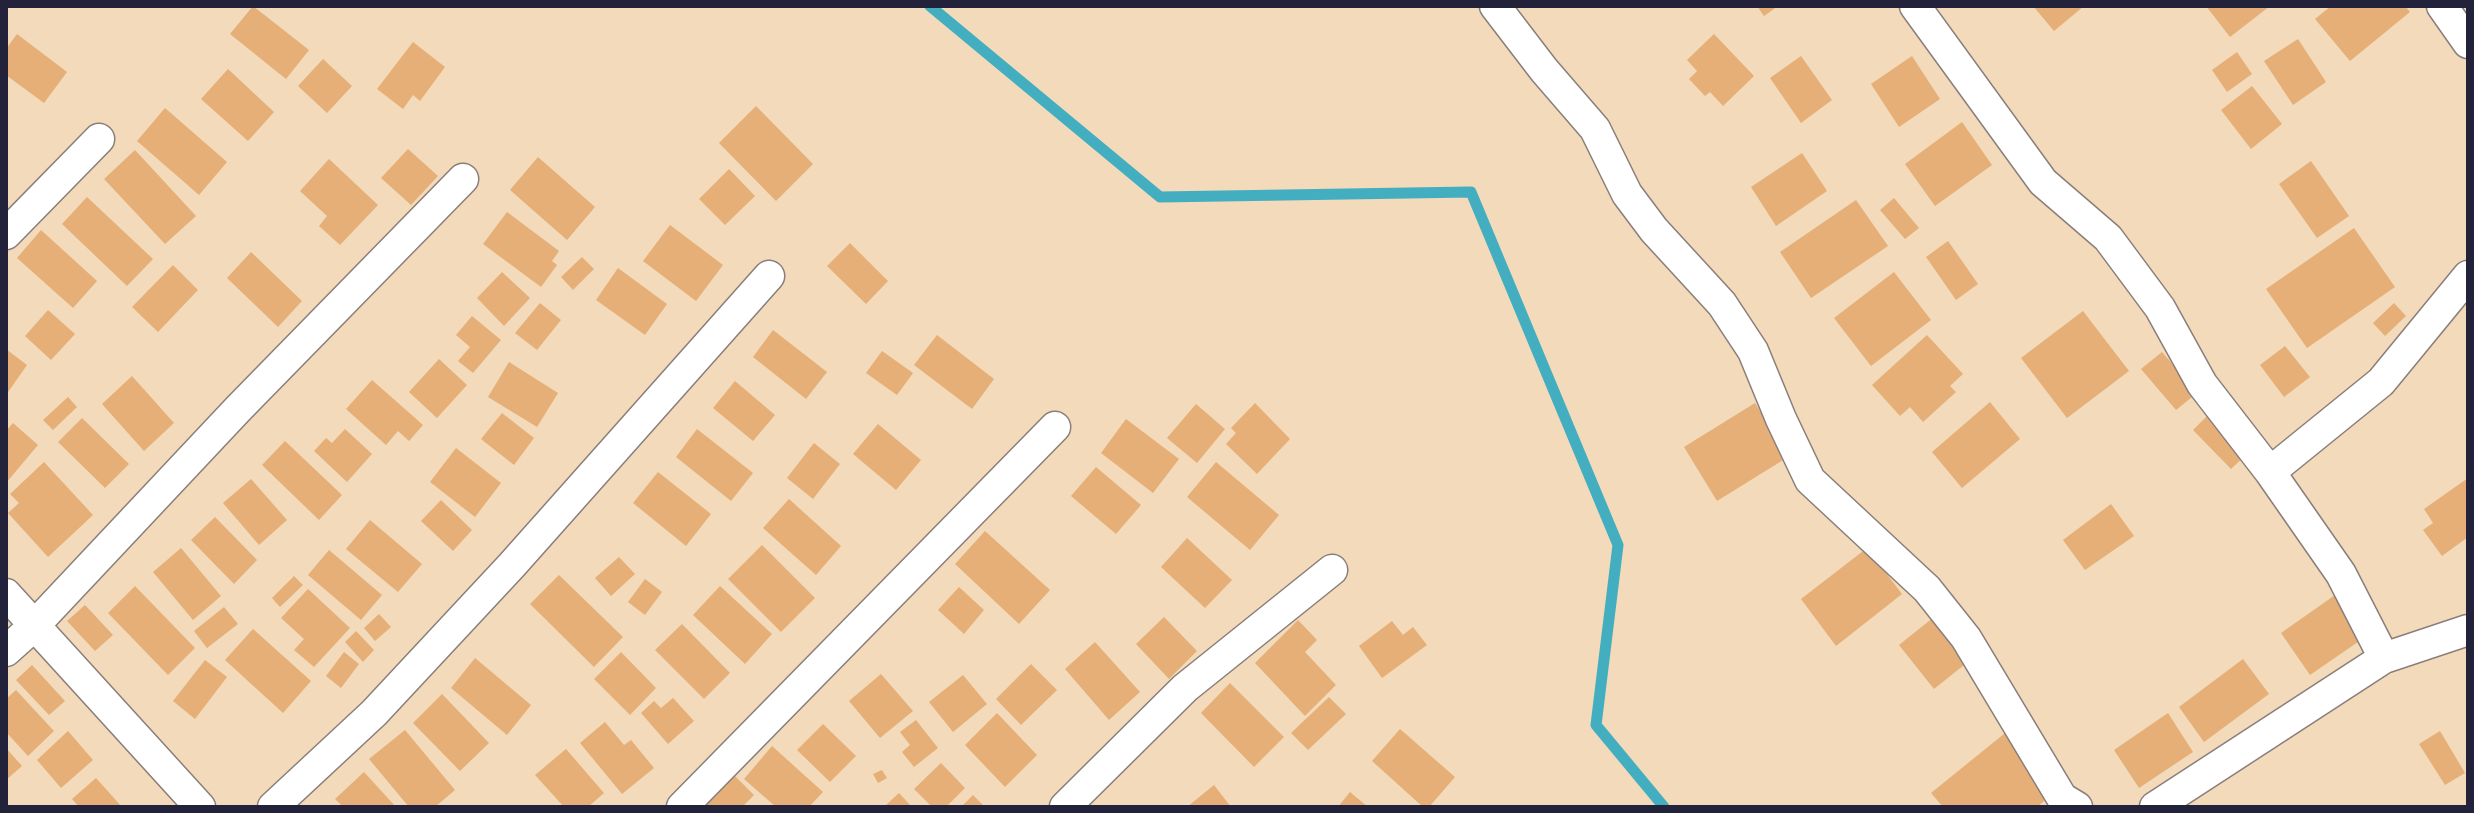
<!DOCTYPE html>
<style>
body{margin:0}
#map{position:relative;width:2474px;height:813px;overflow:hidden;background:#f2daba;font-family:Mali,sans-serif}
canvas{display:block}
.frame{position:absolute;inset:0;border:8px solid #22223b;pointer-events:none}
</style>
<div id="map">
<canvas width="2474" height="813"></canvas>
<div class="frame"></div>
</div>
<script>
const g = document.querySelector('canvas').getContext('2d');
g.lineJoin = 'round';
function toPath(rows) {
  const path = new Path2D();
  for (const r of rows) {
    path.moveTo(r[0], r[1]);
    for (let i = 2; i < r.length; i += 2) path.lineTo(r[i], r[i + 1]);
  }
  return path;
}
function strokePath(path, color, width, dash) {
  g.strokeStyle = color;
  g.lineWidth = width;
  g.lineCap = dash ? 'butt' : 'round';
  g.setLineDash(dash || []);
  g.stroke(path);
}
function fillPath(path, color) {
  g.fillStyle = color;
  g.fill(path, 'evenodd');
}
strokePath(toPath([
 [930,6,1160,197,1471,192,1618,545,1596,725,1664,807]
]), '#42aec0', 11);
fillPath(toPath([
 [253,6,309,50,286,79,230,34],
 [1757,6,1778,6,1764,16],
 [2033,6,2084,6,2054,31],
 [2206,6,2270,6,2230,37],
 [2331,6,2405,6,2410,12,2350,61,2315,19],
 [17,34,67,72,44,103,6,75,6,49],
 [1714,34,1754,76,1723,106,1710,92,1705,96,1689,79,1697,71,1687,60],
 [2298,39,2326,82,2293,105,2264,61],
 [413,42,445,67,420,101,413,95,403,109,377,89],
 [2237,52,2252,74,2227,92,2212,70],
 [1801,56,1832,100,1801,123,1770,78],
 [1912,56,1940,99,1899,127,1871,84],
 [323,59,352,86,327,113,298,86],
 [228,69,274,112,248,141,201,99],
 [2252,86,2282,124,2251,149,2221,110],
 [756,106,813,164,776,201,719,143],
 [165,108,227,162,199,195,137,141],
 [1962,122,1992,165,1935,206,1905,164],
 [408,149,438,176,411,205,381,178],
 [135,150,196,216,165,244,104,179],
 [1802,153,1827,191,1776,226,1751,187],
 [538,157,595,207,567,240,510,190],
 [329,159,378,205,340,245,319,226,327,216,300,191],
 [2311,161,2349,216,2317,238,2279,184],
 [729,169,755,196,725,225,699,199],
 [87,197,153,259,127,286,62,224],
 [1894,198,1919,228,1905,239,1880,210],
 [1856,200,1888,246,1811,298,1780,252],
 [507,212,559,251,552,261,557,265,541,287,483,244],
 [670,225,723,265,696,301,643,261],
 [2354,228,2395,287,2307,348,2266,289],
 [41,230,97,281,73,308,17,258],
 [1948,241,1978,284,1956,300,1926,257],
 [850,243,888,281,866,304,827,266],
 [251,252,302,301,278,327,227,278],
 [582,257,594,269,573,290,561,277],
 [173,265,198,290,158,332,132,307],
 [618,268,667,304,645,335,596,300],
 [502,272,530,298,504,326,477,298],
 [1894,272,1931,320,1871,366,1834,318],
 [540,303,561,320,537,350,515,333],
 [2394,303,2406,316,2385,336,2373,323],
 [48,310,75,334,51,360,25,336],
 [2083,311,2129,371,2067,418,2021,358],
 [472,316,501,340,473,373,458,361,470,347,456,335],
 [773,330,827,372,806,399,753,357],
 [937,335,994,379,972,409,914,365],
 [1927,335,1963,374,1950,386,1956,392,1923,422,1910,407,1900,416,1872,385],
 [2285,346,2310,377,2284,397,2260,365],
 [6,349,27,365,6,395],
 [882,351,913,373,897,395,866,373],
 [2162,352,2197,393,2176,410,2141,369],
 [439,359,467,385,437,418,409,392],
 [509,362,558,393,537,427,488,397],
 [132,376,174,423,144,451,102,404],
 [372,380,423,425,409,441,398,431,386,445,346,409],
 [735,381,775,415,753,441,713,408],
 [68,397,77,407,53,430,43,420],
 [1990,402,2020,439,1962,488,1932,452],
 [1255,403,1290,439,1257,474,1226,444,1236,433,1231,428],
 [1755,403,1788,457,1717,501,1684,447],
 [1196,404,1225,429,1197,463,1167,438],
 [2214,409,2252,449,2231,469,2193,430],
 [502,413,534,438,514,465,481,439],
 [82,418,129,464,105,488,58,442],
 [1126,419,1179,459,1153,493,1101,453],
 [13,423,38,445,6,483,6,431],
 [878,424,921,460,896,490,853,454],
 [345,429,372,454,347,482,314,451,326,438,332,443],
 [697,429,753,473,731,501,676,457],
 [285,441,342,495,319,520,262,465],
 [814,443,840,464,813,499,787,478],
 [456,448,501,483,475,517,430,482],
 [44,462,93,515,48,557,8,513,19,503,10,494],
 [1216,462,1279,515,1250,550,1187,497],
 [1096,467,1141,505,1116,534,1071,496],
 [658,472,711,514,686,546,633,503],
 [2468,478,2468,537,2442,556,2423,530,2433,523,2424,509],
 [251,479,287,520,259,545,223,503],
 [789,499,841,546,816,575,763,528],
 [441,500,472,530,453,551,421,521],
 [2111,504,2134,536,2085,570,2063,540],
 [215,517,257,560,234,584,191,540],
 [370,520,422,564,398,592,346,549],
 [985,531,1050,590,1019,624,955,564],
 [1187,538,1232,580,1205,608,1161,567],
 [762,545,815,598,781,632,728,579],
 [181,548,221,596,193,620,153,572],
 [1867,548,1902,594,1836,646,1801,599],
 [329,550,382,595,361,620,308,575],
 [619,557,635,574,611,596,595,578],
 [559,575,623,637,594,667,530,604],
 [294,576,303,585,280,607,272,598],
 [645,579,662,592,645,615,628,602],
 [2355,581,2384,624,2310,675,2281,633],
 [135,586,195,648,168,675,108,613],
 [720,586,772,634,745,664,693,615],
 [959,587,984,610,964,634,938,610],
 [308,589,350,628,314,667,294,650,304,639,281,618],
 [85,605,113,635,95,651,67,621],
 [224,607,238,624,207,648,194,631],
 [379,614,391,627,375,641,364,628],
 [1164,617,1197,651,1169,679,1136,644],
 [1934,617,1969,661,1934,689,1899,645],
 [1298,620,1317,640,1305,652,1336,685,1305,716,1255,663],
 [1392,621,1403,635,1413,627,1427,645,1382,678,1359,646],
 [682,624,730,673,704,699,655,650],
 [253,629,311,681,283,713,225,660],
 [356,631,374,650,363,662,345,642],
 [1095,642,1140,692,1109,720,1065,669],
 [344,652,359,664,341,688,326,676],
 [621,652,656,688,630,715,594,679],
 [475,658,531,705,507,735,451,688],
 [2243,659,2269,694,2204,742,2179,707],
 [205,660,227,677,195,719,173,701],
 [1031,664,1057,690,1021,725,996,699],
 [32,665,65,701,49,715,16,680],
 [881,674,913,711,880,738,849,701],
 [963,675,987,704,953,732,929,702],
 [1230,683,1284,737,1254,767,1201,713],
 [16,690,54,731,28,756,6,732,6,699],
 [442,694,489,743,460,771,413,723],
 [1329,697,1346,714,1308,750,1291,733],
 [673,698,694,721,668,744,641,713,654,701,661,708],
 [997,713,1037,755,1005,787,965,745],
 [2168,713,2193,752,2139,788,2114,750],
 [916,720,938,748,914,767,902,752,910,745,900,732],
 [605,722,624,745,631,740,654,768,622,794,580,743],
 [823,724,856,756,830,782,797,750],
 [1400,729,1455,777,1429,807,1423,807,1372,761],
 [2010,729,2059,789,2037,807,1943,807,1931,793],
 [405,730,455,790,435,807,409,807,369,759],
 [68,731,93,760,61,788,37,760],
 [2440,731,2465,773,2445,785,2419,744],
 [772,746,823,792,809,807,776,807,744,779],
 [6,748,22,766,6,780],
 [566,749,604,793,588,807,564,807,535,775],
 [941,763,965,788,946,807,932,807,914,789],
 [727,768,754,795,742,807,703,807],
 [882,770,887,778,878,783,873,774],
 [364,772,396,807,343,807,335,799],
 [96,778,122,807,79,807,72,799],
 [1214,785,1231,807,1187,807],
 [1350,792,1368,807,1338,807],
 [899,793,912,807,884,807],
 [973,795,985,807,961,807]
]), '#e5af77');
const street = toPath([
 [1495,6,1544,70,1595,129,1627,194,1654,230,1722,304,1753,351,1781,419,1810,480,1927,589,1966,638,2062,798,2077,807],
 [1915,6,2043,182,2108,238,2160,308,2202,384,2270,472,2341,574,2384,658],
 [2442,6,2468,43],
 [6,234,99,139],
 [2270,472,2381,382,2468,276],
 [6,594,200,807],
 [6,651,34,626,238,409,463,179],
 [273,807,374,713,512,565,769,276],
 [682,807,1055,427],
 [1065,807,1185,688,1332,570],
 [2155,807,2384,658,2468,630]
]);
strokePath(street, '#8a7e7a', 33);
strokePath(street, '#fff', 30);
</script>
